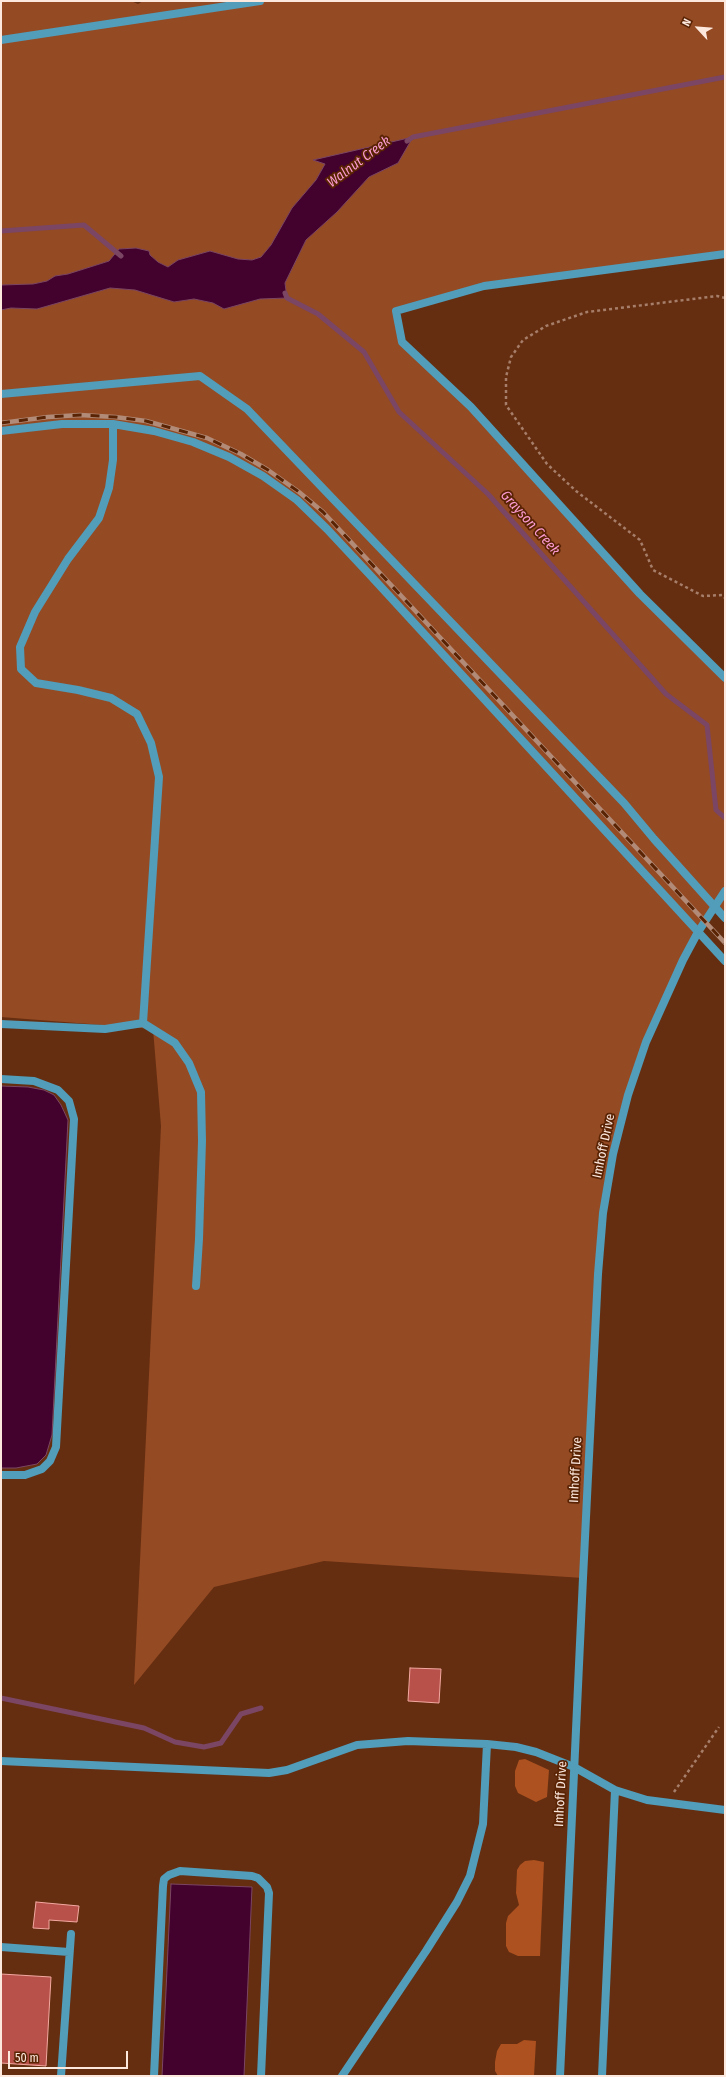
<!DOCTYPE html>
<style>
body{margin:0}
#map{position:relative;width:726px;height:2077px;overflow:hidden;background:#652e11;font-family:"Fira Sans Condensed",sans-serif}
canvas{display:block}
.frame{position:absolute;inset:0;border:2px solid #fde8de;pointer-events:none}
.north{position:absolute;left:678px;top:8px;width:40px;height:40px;-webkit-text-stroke:3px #592304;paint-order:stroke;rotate:296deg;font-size:11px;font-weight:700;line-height:16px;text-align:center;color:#fde8de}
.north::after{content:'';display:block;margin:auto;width:14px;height:18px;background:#fde8de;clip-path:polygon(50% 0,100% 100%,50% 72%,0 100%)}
.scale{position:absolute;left:8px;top:2051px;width:120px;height:18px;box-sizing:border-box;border:2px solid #fde8de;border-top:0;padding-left:5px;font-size:12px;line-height:14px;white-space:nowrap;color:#fde8de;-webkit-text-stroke:3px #592304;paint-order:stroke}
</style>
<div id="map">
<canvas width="726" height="2077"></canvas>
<div class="frame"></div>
<div class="north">N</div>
<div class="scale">50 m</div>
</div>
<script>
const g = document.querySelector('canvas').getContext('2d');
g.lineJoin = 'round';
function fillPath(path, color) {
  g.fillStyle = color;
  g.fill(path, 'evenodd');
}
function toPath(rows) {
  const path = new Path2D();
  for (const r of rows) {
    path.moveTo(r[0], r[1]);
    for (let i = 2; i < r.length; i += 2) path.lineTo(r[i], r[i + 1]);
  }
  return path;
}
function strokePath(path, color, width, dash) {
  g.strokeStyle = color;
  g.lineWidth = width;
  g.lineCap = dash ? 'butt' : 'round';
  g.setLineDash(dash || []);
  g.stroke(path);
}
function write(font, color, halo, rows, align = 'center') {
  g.font = font + ' "Fira Sans Condensed",sans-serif';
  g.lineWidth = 3.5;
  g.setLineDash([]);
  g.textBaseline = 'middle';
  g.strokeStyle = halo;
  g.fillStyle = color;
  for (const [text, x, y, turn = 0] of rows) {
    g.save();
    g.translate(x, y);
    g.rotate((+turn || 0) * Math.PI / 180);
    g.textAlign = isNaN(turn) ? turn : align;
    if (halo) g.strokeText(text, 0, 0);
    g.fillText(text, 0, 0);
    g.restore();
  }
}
fillPath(toPath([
 [1,1,131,1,138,4,143,1,725,1,725,254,484,286,396,311,402,342,471,407,640,594,725,678,725,918,714,907,683,960,628,1095,603,1213,583,1578,324,1561,214,1587,134,1685,161,1126,153,1029,1,1017,1,310,11,308,37,309,110,288,135,290,174,302,194,299,213,303,224,309,260,299,287,298,285,283,306,240,337,212,369,177,398,163,313,159,325,164,316,180,292,208,271,245,261,257,252,260,238,259,210,251,178,260,168,267,158,262,150,255,149,251,136,248,119,249,109,261,68,274,55,276,47,281,33,284,1,285]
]), '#944a23');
fillPath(toPath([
 [525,1759,549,1770,547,1797,536,1802,518,1793,515,1786,515,1771,519,1760],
 [534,1860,544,1862,540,1956,518,1956,509,1952,506,1946,506,1923,508,1916,519,1905,516,1893,517,1870,520,1865,525,1861],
 [524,2040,536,2041,534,2076,498,2076,495,2071,495,2062,497,2051,501,2044,517,2044]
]), '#ac511f');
const water = toPath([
 [413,137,398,163,369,177,337,212,306,240,285,283,287,298,260,299,224,309,213,303,194,299,174,302,135,290,110,288,37,309,11,308,1,310,1,285,33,284,47,281,55,276,68,274,109,261,119,249,136,248,149,251,150,255,158,262,168,267,178,260,210,251,238,259,252,260,261,257,271,245,292,208,316,180,325,164,313,160,413,137],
 [1,1086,28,1087,44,1090,54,1095,61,1105,68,1120,52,1435,46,1455,37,1464,16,1468,1,1468,1,1086],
 [171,1884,252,1887,244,2076,162,2076,171,1884]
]);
fillPath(water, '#43012e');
strokePath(water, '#7b4663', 1);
strokePath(toPath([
 [407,141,413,137,725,77],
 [1,231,84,225,121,256],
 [285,293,287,298,318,314,364,352,399,412,488,494,666,694,707,725,716,810,725,818],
 [1,1698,144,1728,175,1742,204,1747,221,1743,241,1714,261,1708]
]), '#7b4663', 5);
const building = toPath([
 [410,1668,441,1669,439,1703,408,1701,410,1668],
 [36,1902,79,1906,77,1922,49,1920,49,1929,33,1928,36,1902],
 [1,1974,51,1977,46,2066,1,2063,1,1974]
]);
fillPath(building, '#b7514a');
strokePath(building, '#f3a9a1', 1);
strokePath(toPath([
 [725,298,717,296,587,312,546,326,523,340,511,357,506,377,506,405,547,464,576,491,640,540,653,570,703,596,722,595,725,598],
 [674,1792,719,1727]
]), '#a67e69', 2.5, [3, 3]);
strokePath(toPath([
 [1,40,260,1],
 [725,254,484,286,396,311,402,342,471,407,640,594,725,678],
 [1,394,200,376,247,409,624,803,654,839,725,918],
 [113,424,113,460,109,488,99,518,68,559,35,612,20,647,21,669,36,683,78,690,111,698,137,714,151,743,159,777,143,1023,175,1043,189,1063,201,1092,202,1141,199,1239,196,1286],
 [1,431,62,424,113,424,154,431,193,442,229,457,263,476,297,500,327,529,370,575,725,961],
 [1,1024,105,1029,143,1023],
 [1,1079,34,1081,58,1090,69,1101,74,1119,56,1447,50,1461,42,1469,25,1475,1,1475],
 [1,1761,269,1773,287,1770,357,1745,408,1741,487,1744,516,1747,536,1752,574,1767,615,1790],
 [1,1947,69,1952],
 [61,2076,71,1934],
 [154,2076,163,1886,164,1879,169,1875,180,1871,252,1876,258,1878,267,1887,269,1893,261,2076],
 [342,2076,426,1951,457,1902,470,1876,483,1824,487,1744],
 [602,2076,615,1790,647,1800,725,1810]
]), '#519dba', 8);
strokePath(toPath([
 [560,2076,583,1578,598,1274,603,1213,613,1154,628,1095,646,1042,683,960,698,932,725,891]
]), '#519dba', 8);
const rail = toPath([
 [1,423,48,417,80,415,115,417,146,421,207,438,241,454,268,470,299,492,323,512,725,943]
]);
strokePath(rail, '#b18b78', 4.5);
strokePath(rail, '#592304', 3, [9]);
write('13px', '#fde8de', '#592304', [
 ["Imhoff Drive",604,1146,-78],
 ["Imhoff Drive",576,1470,-87],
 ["Imhoff Drive",561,1794,-87]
]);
write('italic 14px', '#fb9bd1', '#592304', [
 ["Walnut Creek",359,162,-37],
 ["Grayson Creek",530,523,48]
]);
</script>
